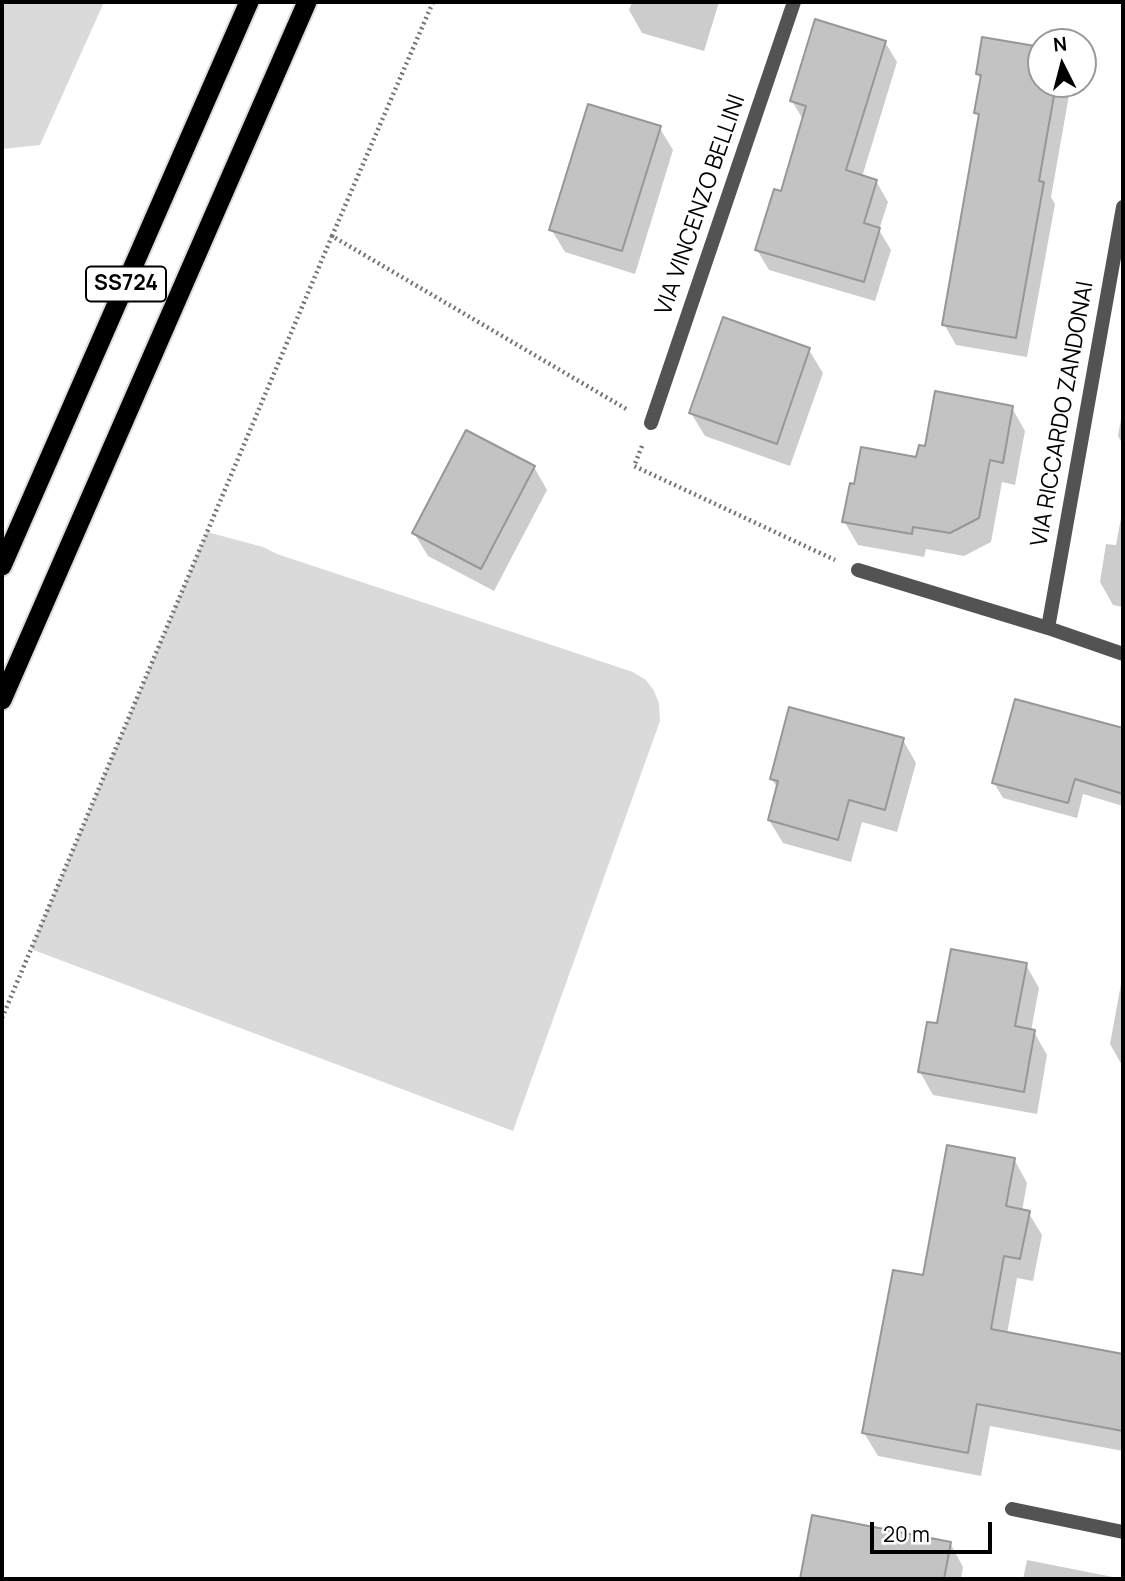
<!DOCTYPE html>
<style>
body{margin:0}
#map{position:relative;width:1125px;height:1581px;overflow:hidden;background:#fff;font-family:Manrope,sans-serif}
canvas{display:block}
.frame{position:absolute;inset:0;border:4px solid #000;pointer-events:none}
.north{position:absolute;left:1027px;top:28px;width:70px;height:70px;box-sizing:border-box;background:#fff;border:2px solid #999;border-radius:50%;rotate:354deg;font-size:19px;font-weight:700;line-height:28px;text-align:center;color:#000}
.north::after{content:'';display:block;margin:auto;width:24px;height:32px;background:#000;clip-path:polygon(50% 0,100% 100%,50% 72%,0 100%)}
.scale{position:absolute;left:870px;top:1522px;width:122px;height:32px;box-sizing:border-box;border:4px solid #000;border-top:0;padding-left:9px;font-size:21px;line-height:24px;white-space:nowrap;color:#000;-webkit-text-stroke:5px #fff;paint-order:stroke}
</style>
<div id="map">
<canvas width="1125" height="1581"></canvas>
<div class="frame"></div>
<div class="north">N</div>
<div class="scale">20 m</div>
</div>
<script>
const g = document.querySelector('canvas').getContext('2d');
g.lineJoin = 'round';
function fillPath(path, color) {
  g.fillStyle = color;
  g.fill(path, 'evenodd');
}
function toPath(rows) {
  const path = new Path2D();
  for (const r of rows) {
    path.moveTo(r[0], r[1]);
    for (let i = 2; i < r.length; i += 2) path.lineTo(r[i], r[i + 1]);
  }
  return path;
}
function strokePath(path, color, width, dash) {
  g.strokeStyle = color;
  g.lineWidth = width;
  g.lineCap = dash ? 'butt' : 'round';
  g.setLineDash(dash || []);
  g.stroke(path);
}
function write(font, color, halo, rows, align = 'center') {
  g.font = font + ' Manrope,sans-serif';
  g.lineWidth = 6;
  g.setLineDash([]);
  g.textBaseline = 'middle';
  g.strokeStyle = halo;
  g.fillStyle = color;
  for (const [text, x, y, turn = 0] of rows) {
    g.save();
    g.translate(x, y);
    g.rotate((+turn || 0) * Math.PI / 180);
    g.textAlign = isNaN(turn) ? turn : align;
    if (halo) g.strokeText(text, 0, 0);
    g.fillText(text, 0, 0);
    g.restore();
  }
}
fillPath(toPath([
 [2,2,104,2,40,145,2,149],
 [207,532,263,547,277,554,633,672,646,680,654,691,659,703,660,721,513,1131,31,949]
]), '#dadada');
fillPath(toPath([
 [632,2,719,2,704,51,642,33,629,10],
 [885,42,897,62,862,177,876,181,888,202,879,230,891,250,875,301,769,270,757,250,782,194,804,121,792,101],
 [1041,49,1041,84,1071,84,1051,197,1055,204,1027,357,956,345,944,324,980,119,976,112,982,81,977,74],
 [659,127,673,150,635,274,565,252,551,229],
 [809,350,823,373,790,466,705,436,691,413],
 [1123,407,1123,445,1118,436],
 [1012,408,1025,431,1015,485,1002,482,991,542,964,556,926,549,924,557,858,545,844,521,918,459,926,448],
 [534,467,547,490,494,591,428,556,414,533],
 [1123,507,1123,607,1113,605,1100,582,1106,544,1116,545],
 [1016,701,1123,730,1123,806,1083,794,1077,818,1003,798,994,783],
 [903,740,916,763,897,832,862,822,851,862,783,843,769,820,778,789,771,778],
 [1026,965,1039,988,1031,1031,1034,1032,1047,1055,1037,1114,933,1095,920,1072,938,1026],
 [1123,973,1123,1067,1110,1044],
 [1014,1159,1027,1183,1022,1211,1028,1212,1042,1235,1033,1281,1017,1278,1007,1334,1123,1356,1123,1451,990,1426,981,1476,878,1456,864,1433,924,1277],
 [813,1517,950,1543,963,1567,961,1579,802,1579],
 [1027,1560,1123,1579,1023,1579]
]), '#0003');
const building = toPath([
 [815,19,886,41,846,170,877,180,864,223,880,228,864,282,755,250,774,189,781,191,806,106,790,101,815,19],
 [982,37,1041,47,1041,84,1056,84,1039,181,1044,182,1016,338,942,325,979,114,974,113,981,75,976,74,982,37],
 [588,104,661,126,622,251,549,230,588,104],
 [723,317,810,348,777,444,689,413,723,317],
 [935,391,1013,406,1003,463,990,460,979,518,950,533,913,527,912,534,842,522,850,483,854,484,861,447,916,457,919,445,925,446,935,391],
 [466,430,535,466,481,569,412,533,466,430],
 [1015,699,1123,728,1123,794,1075,779,1068,803,992,783,1015,699],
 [789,707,904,738,885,810,849,800,838,840,768,820,778,781,770,779,789,707],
 [951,949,1027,963,1015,1026,1035,1030,1024,1092,918,1072,927,1022,937,1023,951,949],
 [947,1145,1015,1158,1006,1206,1030,1211,1020,1259,1004,1256,991,1329,1123,1354,1123,1431,977,1404,968,1453,862,1433,893,1270,923,1275,947,1145],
 [812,1515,951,1542,944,1579,800,1579,812,1515]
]);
fillPath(building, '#c3c3c3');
strokePath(building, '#979797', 2);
const trunk = toPath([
 [2,566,249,2],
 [2,700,307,2]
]);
strokePath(trunk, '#dbdbdb', 23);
strokePath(toPath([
 [433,2,332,236,628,410],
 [642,446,634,466,835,560],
 [2,1018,332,236]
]), '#757575', 4.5, [2, 3.5]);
strokePath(toPath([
 [651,423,794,2],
 [858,570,1048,628,1123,654],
 [1048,628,1123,207],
 [1012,1509,1123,1532]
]), '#535353', 14);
strokePath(trunk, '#000', 19);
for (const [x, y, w] of [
 [126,284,80]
]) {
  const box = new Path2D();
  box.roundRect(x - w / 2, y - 17.5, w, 35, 5);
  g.fillStyle = '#fff';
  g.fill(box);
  strokePath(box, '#000', 2);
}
write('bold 21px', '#000', null, [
 ["SS724",126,284]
]);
write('23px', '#000', '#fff', [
 ["VIA VINCENZO BELLINI",701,205,-71],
 ["VIA RICCARDO ZANDONAI",1063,414,-80]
]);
</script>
